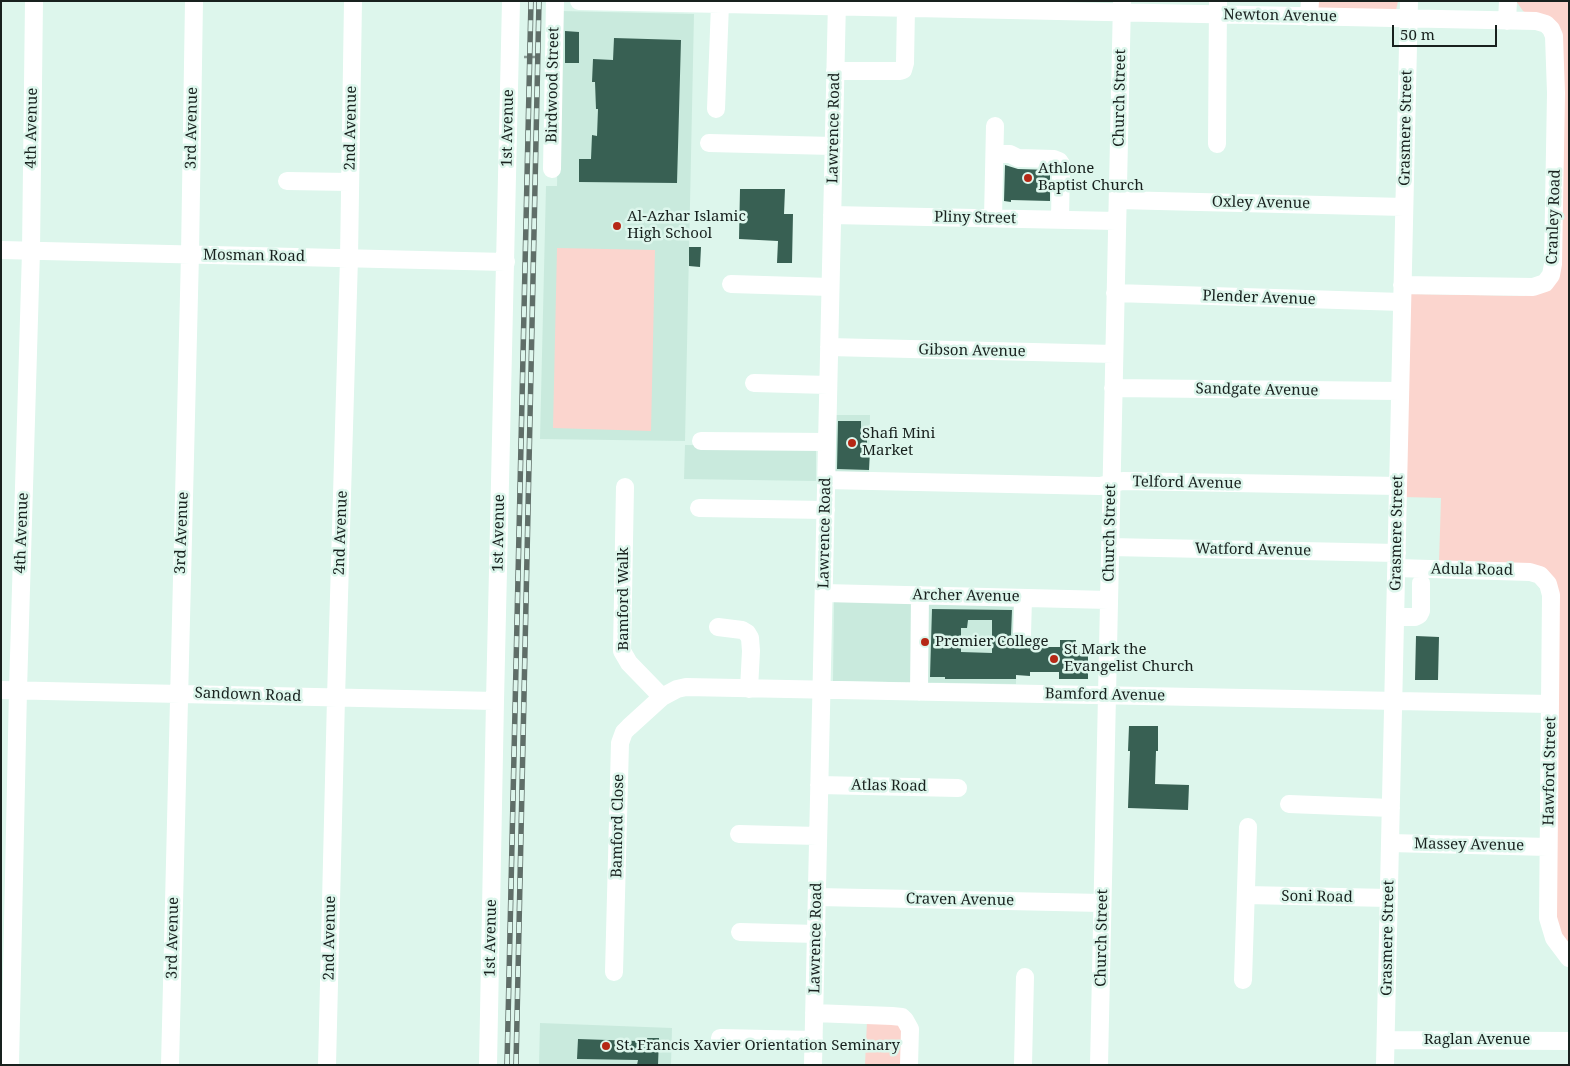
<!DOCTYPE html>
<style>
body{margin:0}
#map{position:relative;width:1570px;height:1066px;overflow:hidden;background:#ddf6ec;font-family:"Noto Serif",serif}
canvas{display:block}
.frame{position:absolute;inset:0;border:2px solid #18211e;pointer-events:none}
.scale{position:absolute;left:1392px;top:25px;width:105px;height:22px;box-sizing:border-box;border:2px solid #18211e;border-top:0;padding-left:6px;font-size:15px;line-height:18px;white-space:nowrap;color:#18211e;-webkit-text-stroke:4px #ddf6ec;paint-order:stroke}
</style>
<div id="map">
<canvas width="1570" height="1066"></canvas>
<div class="frame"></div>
<div class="scale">50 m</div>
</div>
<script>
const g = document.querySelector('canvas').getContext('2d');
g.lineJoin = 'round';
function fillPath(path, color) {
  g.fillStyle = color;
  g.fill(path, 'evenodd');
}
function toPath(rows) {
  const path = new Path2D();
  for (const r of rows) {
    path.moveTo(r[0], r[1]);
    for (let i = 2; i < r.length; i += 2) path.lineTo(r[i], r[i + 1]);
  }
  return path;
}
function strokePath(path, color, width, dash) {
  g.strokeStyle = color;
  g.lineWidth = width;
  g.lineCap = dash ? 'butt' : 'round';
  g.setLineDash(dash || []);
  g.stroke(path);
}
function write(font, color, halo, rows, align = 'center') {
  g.font = font + ' "Noto Serif",serif';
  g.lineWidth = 5;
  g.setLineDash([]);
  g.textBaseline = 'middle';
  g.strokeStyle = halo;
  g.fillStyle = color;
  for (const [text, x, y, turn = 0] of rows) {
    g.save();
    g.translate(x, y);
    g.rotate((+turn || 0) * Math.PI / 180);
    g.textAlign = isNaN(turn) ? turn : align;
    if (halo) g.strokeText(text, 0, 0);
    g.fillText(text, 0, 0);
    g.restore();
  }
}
fillPath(toPath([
 [560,11,694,14,685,441,540,439,546,186,557,186],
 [835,415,870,415,869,475,835,472],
 [685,445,816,447,816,481,684,479],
 [834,601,1017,605,1016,684,833,681],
 [540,1023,672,1028,671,1065,539,1065]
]), '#c9eadd');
fillPath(toPath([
 [1316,1,1398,1,1397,6,1396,10,1320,10,1315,6],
 [1516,1,1569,1,1569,948,1556,927,1556,585,1439,563,1441,498,1404,497,1408,294,1525,296,1526,293,1552,288,1558,278,1560,34,1523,11],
 [557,248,655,250,651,431,553,428],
 [867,1021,895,1022,903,1030,902,1065,865,1065]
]), '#fbd5ce');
fillPath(toPath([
 [565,31,579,32,579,63,565,63],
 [614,38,681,40,677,183,579,182,579,159,591,159,592,135,597,136,598,109,596,109,595,82,592,82,593,59,613,60],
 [1005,165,1018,169,1050,170,1050,201,1011,200,1011,202,1004,201],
 [740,189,785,189,784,214,793,214,792,263,777,263,778,241,739,239],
 [689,247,701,247,700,267,689,266],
 [838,421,861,421,861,435,867,435,867,450,870,450,869,470,837,469],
 [932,609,1012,610,1011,635,1013,640,1016,644,1021,646,1027,645,1032,639,1031,647,1060,647,1060,640,1076,640,1076,652,1088,652,1088,679,1059,679,1059,672,1030,672,1030,676,1016,675,1016,679,945,679,945,677,930,677],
 [968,620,992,620,992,653,961,652,961,628,967,628],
 [1416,636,1439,637,1438,680,1415,680],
 [1129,726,1158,726,1158,751,1156,751,1155,784,1189,785,1188,810,1128,808,1130,751,1128,751],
 [637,1038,659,1038,658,1065,637,1065,638,1060,577,1059,578,1039,637,1041]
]), '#386053');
strokePath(toPath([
 [524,57,538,57]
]), '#879992', 2.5, [4, 4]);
strokePath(toPath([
 [579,1,1536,21,1546,24,1551,29,1554,36,1556,93,1553,264,1551,275,1545,283,1533,287,1402,285],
 [1309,17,1310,1],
 [1507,21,1508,1],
 [835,71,900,71,903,70,905,63,906,8],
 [716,109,720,4],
 [709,143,833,146],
 [1217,144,1218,1],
 [995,154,1010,154,1018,158,1054,159,1059,161,1061,164,1060,220],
 [552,169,555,1],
 [287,181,350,182],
 [1118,200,1404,207],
 [832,215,1117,221],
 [993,218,995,126],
 [1,250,506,262],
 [731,284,830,287],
 [1115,293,1402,302],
 [829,347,1114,354],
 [754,383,828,385],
 [1113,388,1400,391],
 [701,441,827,442],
 [826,480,1100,486,1123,481,1398,486],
 [625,487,622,651,629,663,662,697],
 [699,508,826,510],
 [1110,547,1397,553],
 [1397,568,1530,572,1540,575,1548,584,1551,595,1548,918,1554,938,1569,958],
 [824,593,1109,600],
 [1395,617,1415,617,1419,615,1421,611,1421,583],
 [718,627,742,630,747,633,750,638,751,651,749,689],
 [1022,635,1023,598],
 [1,690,495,701],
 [919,692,920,595],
 [819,785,958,788],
 [1289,804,1391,808],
 [739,834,818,836],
 [1390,843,1548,847],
 [1246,895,1389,898],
 [818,897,1102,903],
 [740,932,817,934],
 [614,972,620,743,624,732,629,727,662,697,677,689,686,687,1550,704],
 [1243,980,1248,827],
 [814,1013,892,1016,902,1017,905,1020,910,1029,909,1065],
 [720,1038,814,1040],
 [1386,1040,1569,1041],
 [10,1065,18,690,31,251,34,1],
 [170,1065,190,254,194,1],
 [327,1065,336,698,349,258,353,1],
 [488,1065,495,701,511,1],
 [813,1065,837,1],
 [1023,1065,1025,977],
 [1099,1065,1122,1],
 [1385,1065,1409,1]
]), '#fff', 18);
const rail = toPath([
 [507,1065,531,1],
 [516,1065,539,1]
]);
strokePath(rail, '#5f6e68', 5.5);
strokePath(rail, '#ddf6ec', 4, [11]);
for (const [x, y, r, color] of [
 [1028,178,5,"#b62816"],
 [617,226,5,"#b62816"],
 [852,443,5,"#b62816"],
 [925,642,5,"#b62816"],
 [1054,659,5,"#b62816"],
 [606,1046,5,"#b62816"]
]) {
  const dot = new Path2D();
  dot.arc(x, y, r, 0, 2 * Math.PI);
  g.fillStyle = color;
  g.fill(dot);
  strokePath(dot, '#ddf6ec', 2);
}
write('15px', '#18211e', '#ddf6ec', [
 ["Newton Avenue",1280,16,1],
 ["Birdwood Street",553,85,-89],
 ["Church Street",1120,98,-89],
 ["4th Avenue",32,128,-89],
 ["3rd Avenue",192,128,-89],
 ["2nd Avenue",351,128,-89],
 ["1st Avenue",508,128,-89],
 ["Lawrence Road",834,128,-89],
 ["Grasmere Street",1406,128,-89],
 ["Oxley Avenue",1261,203,1],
 ["Cranley Road",1554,217,-88],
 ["Pliny Street",975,218,1],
 ["Mosman Road",254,256,1],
 ["Plender Avenue",1259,298,2],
 ["Gibson Avenue",972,351,1],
 ["Sandgate Avenue",1257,390,1],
 ["Telford Avenue",1187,483,1],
 ["4th Avenue",22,533,-88],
 ["3rd Avenue",182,533,-88],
 ["2nd Avenue",341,533,-88],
 ["1st Avenue",499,533,-89],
 ["Lawrence Road",825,533,-89],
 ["Church Street",1110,533,-89],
 ["Grasmere Street",1397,533,-89],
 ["Watford Avenue",1253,550,1],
 ["Adula Road",1472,570,1],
 ["Archer Avenue",966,596,1],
 ["Bamford Walk",624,599,-90],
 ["Sandown Road",248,695,2],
 ["Bamford Avenue",1105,695,1],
 ["Hawford Street",1550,771,-89],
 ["Atlas Road",889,786,1],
 ["Bamford Close",618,826,-89],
 ["Massey Avenue",1469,845,1],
 ["Soni Road",1317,897,1],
 ["Craven Avenue",960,900,1],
 ["3rd Avenue",173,938,-89],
 ["2nd Avenue",330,938,-89],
 ["1st Avenue",491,938,-89],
 ["Lawrence Road",816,938,-89],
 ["Church Street",1102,938,-89],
 ["Grasmere Street",1388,938,-89],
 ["Raglan Avenue",1477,1040]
]);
write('15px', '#18211e', '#ddf6ec', [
 ["Athlone",1038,169],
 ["Baptist Church",1038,186],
 ["Al-Azhar Islamic",627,217],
 ["High School",627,234],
 ["Shafi Mini",862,434],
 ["Market",862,451],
 ["Premier College",935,642],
 ["St Mark the",1064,650],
 ["Evangelist Church",1064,667],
 ["St. Francis Xavier Orientation Seminary",616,1046]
], 'left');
</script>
